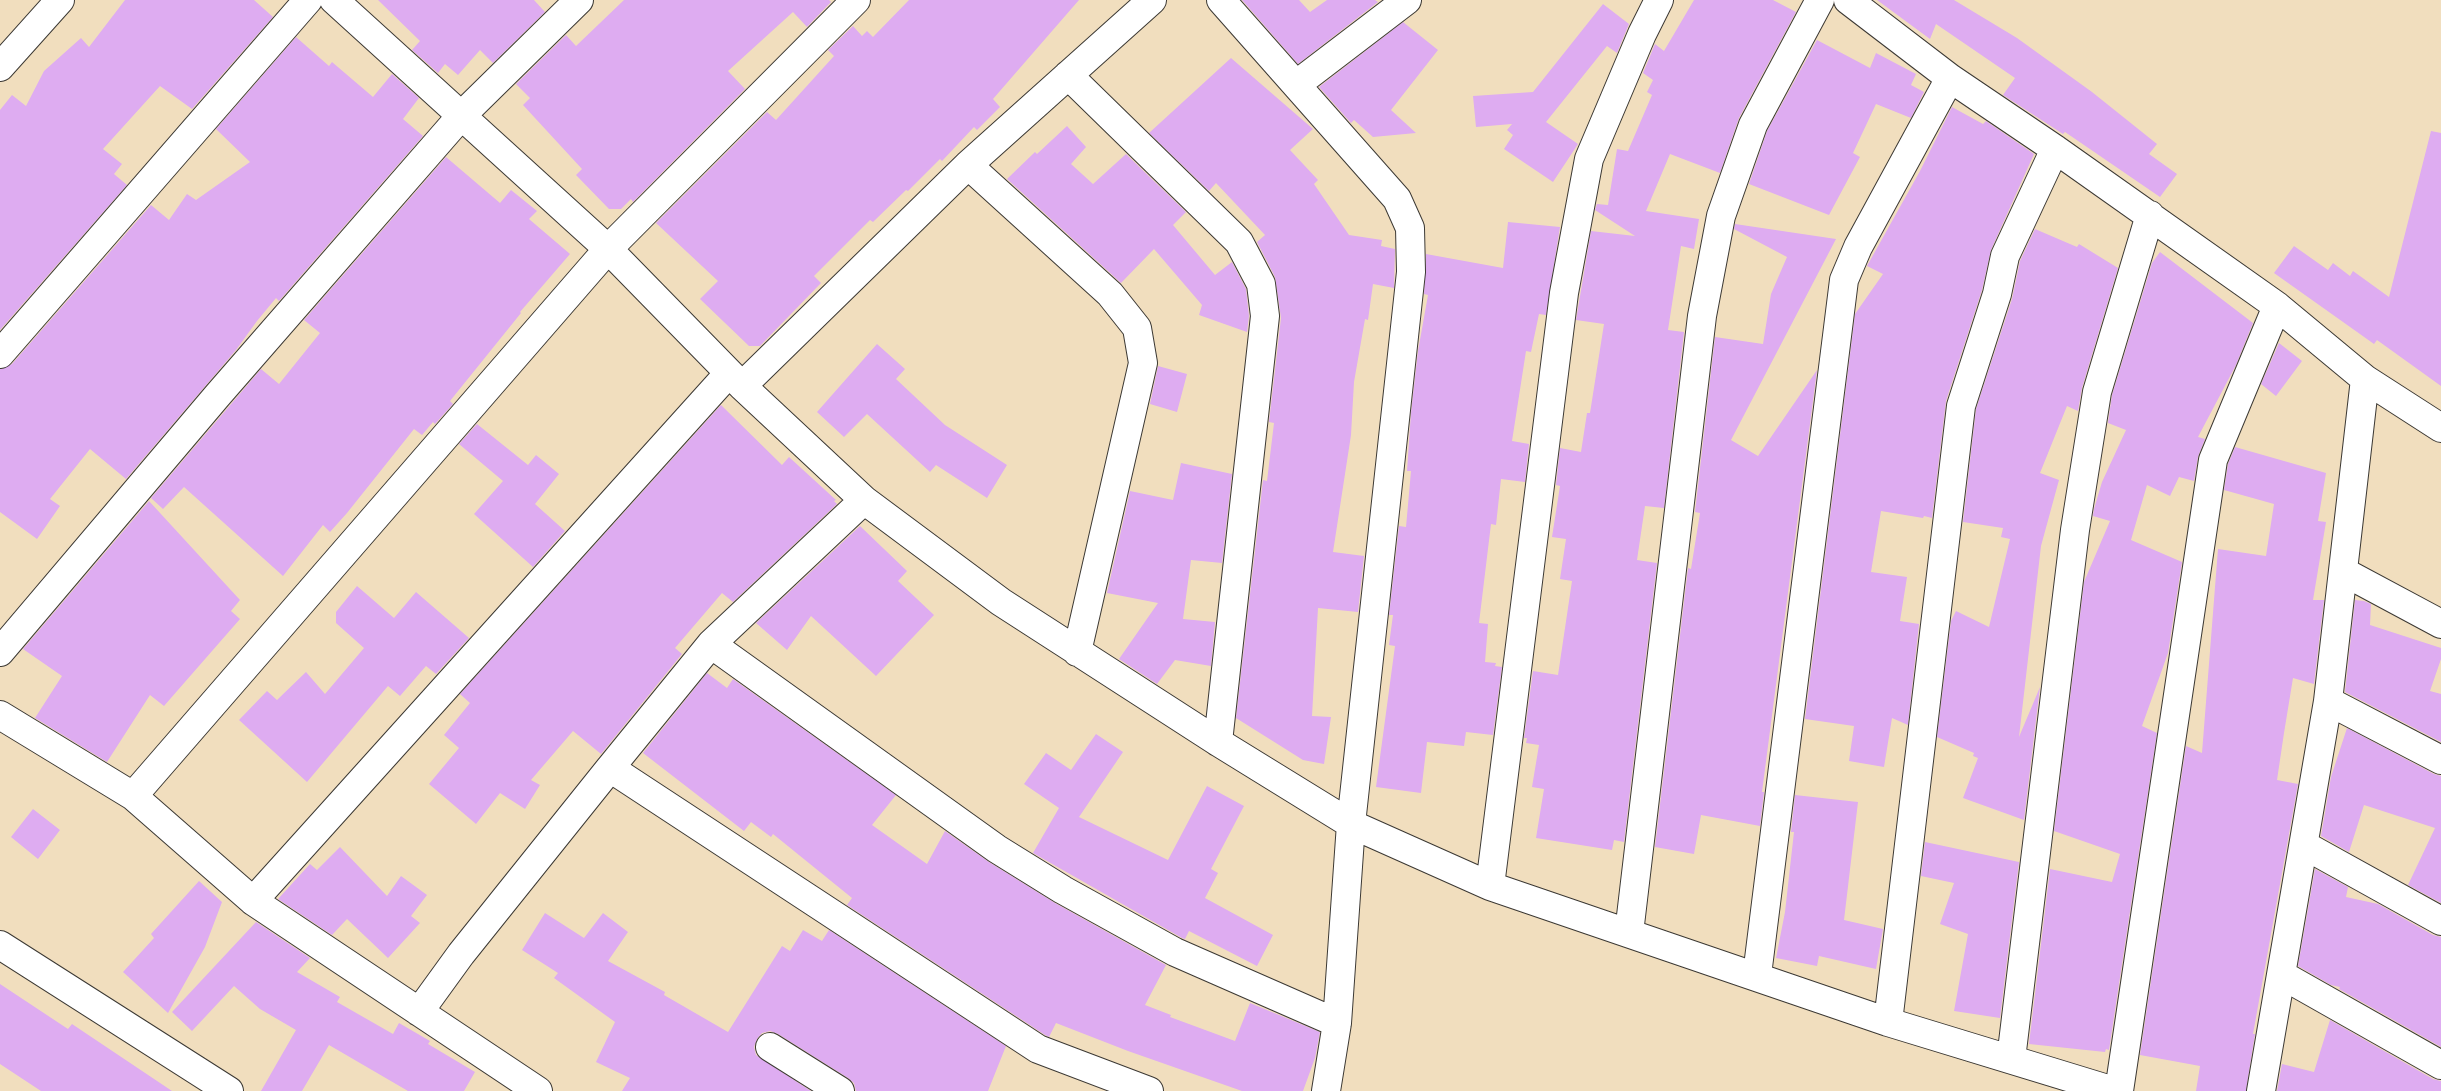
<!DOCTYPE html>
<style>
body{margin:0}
canvas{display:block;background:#f1debe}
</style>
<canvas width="2441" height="1091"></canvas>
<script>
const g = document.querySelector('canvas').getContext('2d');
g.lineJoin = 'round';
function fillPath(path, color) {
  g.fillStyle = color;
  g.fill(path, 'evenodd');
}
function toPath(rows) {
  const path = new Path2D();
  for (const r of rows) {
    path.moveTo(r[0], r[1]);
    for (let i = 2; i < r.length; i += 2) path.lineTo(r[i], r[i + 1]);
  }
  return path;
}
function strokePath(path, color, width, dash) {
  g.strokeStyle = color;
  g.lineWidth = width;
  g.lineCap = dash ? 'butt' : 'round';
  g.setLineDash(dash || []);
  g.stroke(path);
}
fillPath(toPath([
 [125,0,254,0,273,17,192,109,160,86,103,149,122,164,114,174,127,185,0,330,0,110,12,95,26,106,44,71,81,38,89,47],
 [378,0,534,0,545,12,493,63,480,50,458,75,445,64,438,73,412,50,420,41],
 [624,0,829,0,831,2,807,27,793,12,728,71,745,89,633,202,631,199,621,209,609,209,576,175,582,169,523,105,530,98,516,84,566,35,576,46],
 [909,0,1079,0,993,99,1000,107,977,130,974,127,942,161,940,159,908,191,906,190,873,222,870,220,814,276,821,283,760,346,749,346,700,299,718,281,656,223,767,112,776,120,834,56,828,50,853,26,862,36,867,31,873,37],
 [1242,0,1299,0,1310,12,1327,0,1375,0,1378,2,1298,64],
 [1694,0,1773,0,1796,12,1739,118,1720,173,1670,154,1646,211,1699,219,1694,249,1681,246,1668,330,1684,332,1664,508,1645,506,1637,560,1657,563,1624,842,1614,840,1612,850,1536,838,1544,789,1532,787,1539,745,1526,743,1527,738,1524,738,1533,671,1558,675,1572,581,1560,579,1566,539,1552,537,1560,486,1556,485,1560,448,1581,452,1587,413,1590,413,1604,324,1576,320,1591,231,1635,236,1595,210,1597,204,1608,205,1617,149,1628,151,1652,95,1647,92,1653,80,1643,73,1655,44,1664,51],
 [1877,0,1954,0,2017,38,2092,92,2157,144,2149,154,2177,174,2160,197,2065,132,2063,134,2003,95,2015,78,1936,24,1930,39],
 [1603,4,1629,24,1617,53,1607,46,1546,122,1578,144,1553,182,1504,149,1513,135,1507,130,1512,124,1476,127,1473,96,1533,92],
 [1403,22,1438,50,1391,110,1416,133,1373,137,1354,120,1351,123,1319,87],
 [296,37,329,66,332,62,373,97,392,74,419,98,403,119,423,136,279,301,276,298,257,321,236,350,126,479,90,449,50,499,60,506,37,539,0,512,0,369,12,364,151,205,169,220,187,194,196,200,250,162,216,129],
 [1817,40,1870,68,1876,53,1916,74,1911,85,1924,92,1911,118,1876,104,1853,153,1860,157,1829,215,1749,184,1767,131],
 [1231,58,1313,129,1290,150,1318,180,1314,184,1349,235,1382,240,1381,246,1395,249,1394,288,1373,284,1368,320,1365,319,1354,382,1351,435,1333,552,1364,556,1358,612,1318,608,1312,716,1331,717,1324,764,1303,760,1236,718,1263,480,1267,481,1274,423,1269,422,1281,318,1275,277,1257,242,1265,235,1216,183,1209,191,1149,133],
 [1952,107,1983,124,1986,121,2034,154,1991,250,1982,290,1946,401,1932,518,1924,516,1923,518,1881,511,1871,572,1907,577,1900,621,1919,624,1908,725,1892,718,1884,767,1849,761,1854,726,1805,719,1855,314,1883,274,1867,266,1920,171],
 [1067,126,1086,147,1071,164,1093,184,1126,154,1186,212,1173,225,1215,275,1232,262,1246,289,1249,316,1247,332,1199,315,1202,305,1154,249,1121,283,1007,179,1035,152,1037,154],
 [2431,131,2441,133,2441,386,2377,340,2374,344,2274,273,2294,246,2328,270,2333,263,2350,276,2353,271,2389,297],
 [446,157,500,203,511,190,537,211,529,219,570,254,520,312,521,313,450,401,453,404,435,424,433,422,422,435,414,429,347,513,330,532,323,525,283,576,184,487,163,509,151,498,261,369,279,384,320,333,304,320],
 [1508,222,1560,227,1546,315,1539,314,1531,352,1526,351,1512,441,1529,444,1525,482,1501,479,1496,525,1491,524,1479,623,1488,624,1485,662,1496,663,1495,666,1502,667,1493,735,1466,732,1464,746,1427,742,1421,793,1376,787,1395,646,1389,645,1393,615,1389,615,1399,526,1406,527,1411,471,1407,471,1411,413,1418,351,1428,295,1424,294,1426,254,1503,268],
 [1735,224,1836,239,1731,440,1758,456,1817,370,1762,792,1764,792,1760,826,1701,815,1694,854,1655,847,1688,568,1691,569,1700,513,1695,512,1715,337,1763,344,1771,294,1787,257,1734,229],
 [2035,229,2077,247,2079,244,2118,268,2082,388,2078,411,2067,406,2040,473,2059,480,2041,546,2019,737,2040,687,2024,820,1963,798,1978,758,1973,756,1974,753,1937,737,1951,621,1956,611,1989,627,2010,539,2001,537,2003,528,1963,522,1976,409,2012,299,2020,261],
 [2160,252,2253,323,2236,365,2198,437,2205,439,2198,457,2194,481,2179,477,2170,496,2147,485,2131,540,2182,562,2168,653,2142,726,2157,733,2109,1050,2106,1049,2105,1052,2029,1044,2050,869,2112,882,2120,854,2054,831,2084,582,2110,521,2093,516,2094,509,2102,482,2126,430,2108,423,2112,395,2152,263],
 [2279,343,2302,361,2276,396,2261,384],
 [877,344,905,369,896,379,945,425,1007,465,987,498,936,465,930,472,867,414,844,437,817,412],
 [1158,366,1187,374,1177,412,1150,404],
 [721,405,782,465,789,457,836,500,834,501,837,504,733,602,722,593,675,648,682,654,601,754,573,731,531,780,540,785,525,809,500,793,476,824,429,784,459,748,444,735,470,703,460,694],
 [477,424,528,465,536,455,559,474,535,504,565,531,533,567,474,514,503,481,459,444],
 [2235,447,2326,473,2318,521,2326,522,2313,600,2324,600,2314,684,2293,678,2284,733,2277,780,2298,784,2253,1034,2255,1034,2246,1091,2196,1091,2200,1066,2140,1055,2186,746,2202,753,2218,549,2266,556,2274,504,2224,490,2228,464],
 [1181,463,1232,474,1222,563,1191,560,1183,619,1215,622,1211,666,1175,660,1157,684,1119,659,1158,603,1107,593,1130,491,1173,500],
 [149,501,240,600,231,611,240,619,164,706,150,695,107,762,35,718,62,676,23,649],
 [860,526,907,571,898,581,934,615,876,676,811,616,787,650,756,623],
 [357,586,394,618,416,592,469,638,436,674,426,666,400,696,388,686,307,782,239,720,267,691,277,700,306,672,325,694,364,648,336,623,336,612],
 [2355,600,2364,601,2371,604,2370,625,2441,648,2441,659,2430,691,2441,694,2441,742,2345,692],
 [707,673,727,688,733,679,896,795,872,825,927,864,945,831,989,862,1055,903,1166,965,1145,1005,1171,1015,1170,1017,1235,1041,1250,1003,1320,1032,1315,1058,1303,1091,1242,1091,1128,1051,1056,1023,1049,1037,1045,1035,847,905,852,898,773,834,771,837,751,822,744,831,643,753],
 [2347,728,2434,774,2441,776,2441,903,2408,885,2435,828,2364,805,2349,852,2321,836,2331,777],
 [1096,734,1123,752,1079,817,1168,860,1207,786,1244,806,1211,869,1218,873,1205,898,1273,935,1257,966,1189,931,1185,939,1182,938,1033,853,1059,808,1024,784,1046,753,1071,770],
 [1795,795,1858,802,1844,920,1883,929,1876,969,1819,956,1817,966,1776,958,1785,912,1794,832,1791,832],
 [33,809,60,830,38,859,11,837],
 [1925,842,2019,862,2000,1018,1954,1011,1968,934,1940,924,1954,883,1921,876],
 [340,847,387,896,401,876,427,895,411,916,420,923,388,958,347,919,332,935,278,899,310,864,317,870],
 [2315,869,2348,887,2346,897,2378,904,2433,935,2441,937,2441,1047,2339,989,2340,987,2331,985,2298,966],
 [199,881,222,902,205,947,168,1013,123,972,154,938,151,934],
 [545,913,584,938,603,913,628,932,608,961,665,992,664,995,728,1032,782,946,790,951,803,930,822,941,829,930,1006,1046,988,1091,856,1091,854,1083,848,1078,778,1034,770,1031,762,1033,757,1039,754,1047,756,1055,811,1091,622,1091,630,1078,596,1062,615,1022,554,978,558,973,522,950],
 [256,922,310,958,297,972,340,997,337,1002,393,1034,399,1023,430,1041,428,1044,475,1072,464,1091,408,1091,329,1045,302,1091,261,1091,296,1030,260,1009,234,986,192,1031,172,1012],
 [0,984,68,1029,72,1024,172,1091,41,1091,0,1064],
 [2330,1020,2433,1079,2441,1081,2441,1091,2277,1091,2282,1064,2314,1072]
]), '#deacf1');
const minor = toPath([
 [334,0,608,249,742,386,864,500,1001,602,1218,742,1351,824,1490,886,1888,1022,2114,1091],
 [1221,0,1397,199,1410,228,1411,272,1351,824,1337,1023,1326,1091],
 [1848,0,1950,78,2055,149,2277,306,2365,379,2441,428],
 [0,67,60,0],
 [1068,75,1239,242,1261,284,1265,316,1218,742],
 [1297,84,1407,0],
 [968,165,1110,294,1137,328,1143,363,1077,652],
 [0,354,308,0],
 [742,386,968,165,1152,0],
 [864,500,711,644,610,768,1038,1049,1149,1091],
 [2344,572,2441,624],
 [711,644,997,849,1063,890,1175,952,1337,1023],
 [0,652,217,396,461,116,579,0],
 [2328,701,2441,760],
 [0,715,133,796,253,901,538,1091],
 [133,796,608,249,856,0],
 [2304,845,2441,921],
 [1490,886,1564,293,1589,159,1642,34,1659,0],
 [253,901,729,373],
 [1629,933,1702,316,1721,216,1753,125,1820,0],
 [0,945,229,1091],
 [1757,975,1844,280,1858,247,1950,78],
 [2282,975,2441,1065],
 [419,1012,461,954,610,768],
 [1888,1022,1961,406,1997,294,2005,256,2055,149],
 [770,1047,840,1091],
 [2011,1059,2075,530,2097,392,2150,215],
 [2119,1091,2213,460,2277,306],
 [2261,1091,2328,701,2365,379]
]);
strokePath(minor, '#3c3934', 30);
strokePath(minor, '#fff', 28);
</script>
